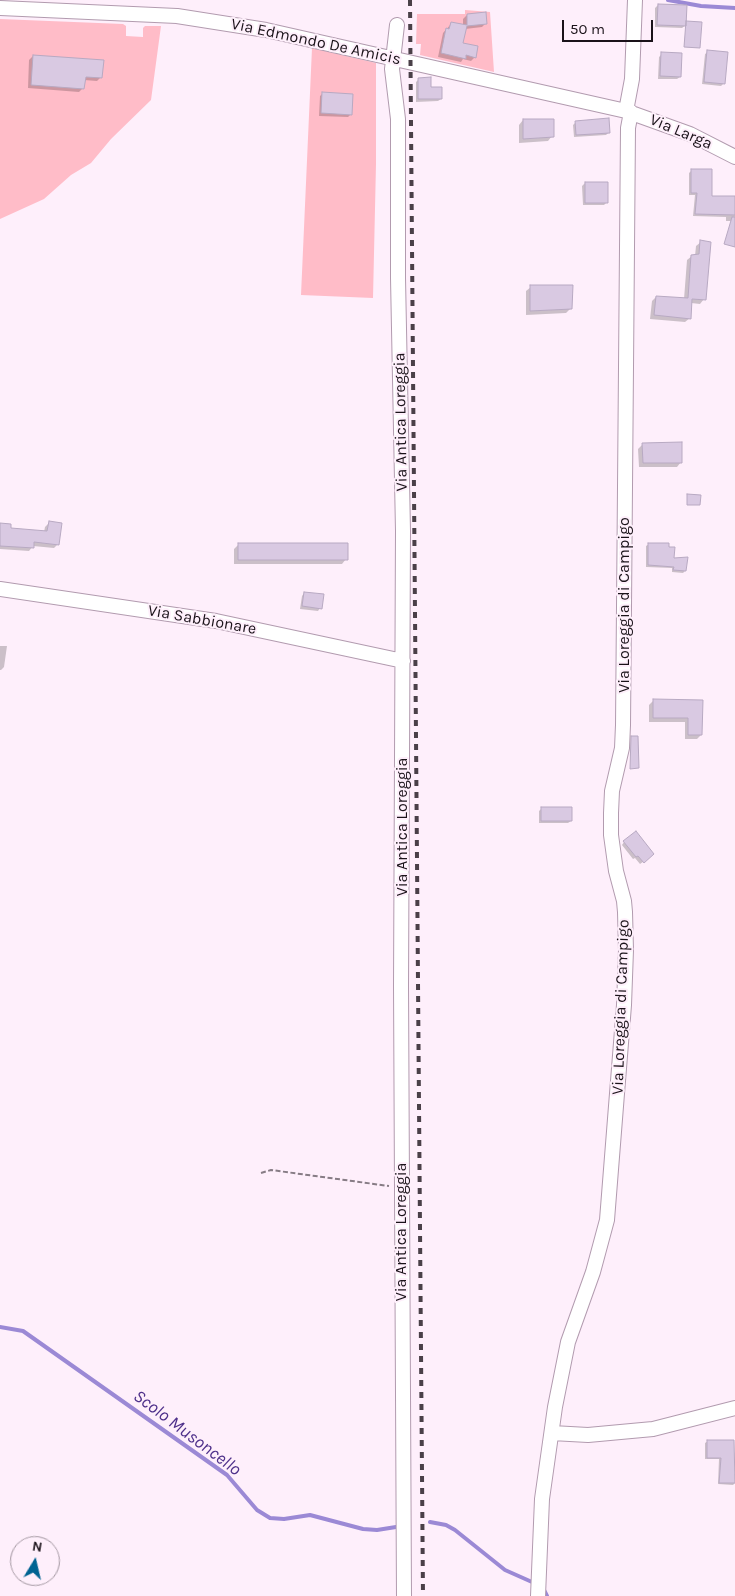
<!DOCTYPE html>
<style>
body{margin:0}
#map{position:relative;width:735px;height:1596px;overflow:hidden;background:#feeffb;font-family:Karla,sans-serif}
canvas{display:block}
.north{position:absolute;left:10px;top:1536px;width:50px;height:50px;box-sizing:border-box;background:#feeffb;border:1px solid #a397a1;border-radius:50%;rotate:9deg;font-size:14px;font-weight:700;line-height:20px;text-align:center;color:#1a1219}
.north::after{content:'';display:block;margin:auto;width:18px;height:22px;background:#006392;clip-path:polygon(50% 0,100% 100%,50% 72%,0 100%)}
.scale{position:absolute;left:562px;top:20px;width:91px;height:22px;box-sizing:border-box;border:2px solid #1a1219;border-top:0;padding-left:6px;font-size:15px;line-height:18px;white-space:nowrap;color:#1a1219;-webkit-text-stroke:4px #feeffb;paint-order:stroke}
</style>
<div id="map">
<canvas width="735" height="1596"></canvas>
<div class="north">N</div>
<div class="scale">50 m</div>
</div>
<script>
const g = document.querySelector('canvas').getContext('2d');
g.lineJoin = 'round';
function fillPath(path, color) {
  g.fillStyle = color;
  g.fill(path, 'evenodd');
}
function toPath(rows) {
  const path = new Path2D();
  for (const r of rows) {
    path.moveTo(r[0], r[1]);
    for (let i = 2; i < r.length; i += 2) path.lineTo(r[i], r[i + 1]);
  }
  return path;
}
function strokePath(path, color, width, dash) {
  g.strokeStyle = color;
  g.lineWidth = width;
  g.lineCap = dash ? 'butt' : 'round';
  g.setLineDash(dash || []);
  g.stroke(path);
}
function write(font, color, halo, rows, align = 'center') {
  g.font = font + ' Karla,sans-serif';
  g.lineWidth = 4;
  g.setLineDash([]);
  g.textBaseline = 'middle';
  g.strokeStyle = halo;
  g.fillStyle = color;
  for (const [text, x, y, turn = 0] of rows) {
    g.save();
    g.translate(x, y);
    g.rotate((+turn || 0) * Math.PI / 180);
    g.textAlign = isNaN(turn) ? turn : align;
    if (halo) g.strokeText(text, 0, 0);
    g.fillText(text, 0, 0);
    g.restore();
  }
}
fillPath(toPath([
 [465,10,490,12,494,72,420,55,421,44,416,44,417,14,465,14],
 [0,19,123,24,126,26,126,36,143,37,143,28,145,26,161,26,151,100,111,139,91,163,71,175,44,199,0,219],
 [312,48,376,63,376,164,373,298,301,295]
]), '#ffbcc8');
fillPath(toPath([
 [658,5,685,6,685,24,687,22,701,23,698,48,684,47,686,25,682,28,655,27,655,8],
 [467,15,486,23,482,27,465,29,462,44,475,57,471,61,463,59,461,62,438,57,443,33,451,24,463,26,463,19],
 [708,52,724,83,721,86,702,84,705,54],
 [662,54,680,77,677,79,658,79,659,57],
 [33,56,101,77,97,81,84,80,83,88,79,92,28,88,29,60],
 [419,79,441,99,438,101,416,102,416,82],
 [323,93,351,114,348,117,319,116,320,96],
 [523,120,552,136,548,141,519,143,519,125],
 [576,122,609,132,606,135,574,137,573,125],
 [692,170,710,197,735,198,735,221,726,221,726,217,693,216,695,195,689,195,689,173],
 [585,183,607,202,604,205,583,205,582,186],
 [701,242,704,299,700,304,691,303,690,318,685,322,650,319,652,301,656,297,684,299,687,260,692,256,695,256,696,246],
 [531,287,571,308,566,313,526,315,526,291],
 [643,444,681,462,677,467,639,467,638,449],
 [49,523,58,544,54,548,33,546,29,551,0,549,0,524,10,529,44,532,45,527],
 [239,544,346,559,342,564,234,564,234,549],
 [649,544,673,560,685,571,683,573,672,572,672,568,646,567,646,546],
 [304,593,320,608,318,611,300,609,302,596],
 [0,646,7,646,4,667,1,670,0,670],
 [653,701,701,701,701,735,697,739,685,739,685,722,649,722,649,705],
 [542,808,571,821,568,823,539,823,539,811],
 [624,842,650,857,640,864,635,858,633,859,622,845],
 [708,1441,732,1441,732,1474,735,1474,735,1483,733,1485,718,1484,719,1459,705,1459,705,1443]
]), '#0003');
strokePath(toPath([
 [668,0,701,6,735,8],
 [0,1327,23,1331,227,1475,257,1510,270,1518,284,1519,310,1515,363,1529,377,1530,396,1527],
 [430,1522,446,1525,455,1530,505,1570,532,1582],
 [543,1588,547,1596]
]), '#9b89d5', 4);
const building = toPath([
 [658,4,687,5,686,26,657,25,658,4],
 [486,12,487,24,467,26,463,43,478,46,476,58,466,55,466,59,441,53,446,28,449,29,451,22,467,25,467,14,486,12],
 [686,21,702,22,700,48,684,47,686,21],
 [707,50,728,52,725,84,704,82,707,50],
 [661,52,682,53,681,77,660,76,661,52],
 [33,55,104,60,102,78,86,77,84,89,31,85,33,55],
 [431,77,431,87,442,87,442,99,418,99,418,78,431,77],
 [322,92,353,94,352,115,321,113,322,92],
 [609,118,610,133,576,135,575,121,609,118],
 [523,119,554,119,554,137,523,139,523,119],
 [691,169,712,169,712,196,735,196,735,215,695,214,697,193,691,193,691,169],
 [585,182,608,182,608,203,585,203,585,182],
 [732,217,735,217,735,247,724,244,732,217],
 [700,240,711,242,706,300,692,299,691,319,654,315,656,296,688,298,691,255,699,254,700,240],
 [530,285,573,285,572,309,530,311,530,285],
 [682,442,682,463,643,463,642,443,682,442],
 [687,494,701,495,700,505,687,505,687,494],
 [49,521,62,523,59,545,34,542,34,548,0,546,0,523,11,524,11,528,47,531,49,521],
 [238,543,348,543,348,560,238,560,238,543],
 [648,543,669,543,669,547,675,547,674,558,688,557,686,571,673,570,674,567,648,565,648,543],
 [304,592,324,594,322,609,302,606,304,592],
 [653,699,703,700,702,735,688,735,688,718,653,718,653,699],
 [631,736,638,736,639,768,630,769,631,736],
 [541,807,572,807,572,821,541,821,541,807],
 [636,831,654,854,644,863,638,856,636,857,623,841,636,831],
 [707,1440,734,1440,735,1483,719,1483,721,1458,707,1458,707,1440]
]);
fillPath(building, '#d9c9e2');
strokePath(building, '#b8a9c2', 1);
const minor = toPath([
 [0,8,177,16,266,30,626,111,690,134,735,157],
 [397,25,392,69,398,119,398,278,403,531,401,985,404,1596],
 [626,111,632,79,635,0],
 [0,589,216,621,403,661],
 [552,1433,588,1435,653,1429,735,1408],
 [538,1596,542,1499,555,1407,568,1342,593,1272,607,1220,624,1005,626,950,625,912,624,901,616,871,611,835,611,813,612,791,622,748,623,725,628,128,631,112]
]);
strokePath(minor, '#b29baf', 16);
strokePath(toPath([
 [261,1173,271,1170,389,1186]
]), '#877c85', 2, [5, 2.5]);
strokePath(minor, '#fff', 14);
strokePath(toPath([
 [410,0,423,1596]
]), '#4a4048', 4, [6, 6]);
write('16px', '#1a1219', '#feeffb', [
 ["Via Edmondo De Amicis",316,42,12],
 ["Via Larga",681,132,23],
 ["Via Antica Loreggia",401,422,-91],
 ["Via Loreggia di Campigo",624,605,-90],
 ["Via Sabbionare",202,620,10],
 ["Via Antica Loreggia",402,827,-90],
 ["Via Loreggia di Campigo",621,1007,-88],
 ["Via Antica Loreggia",401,1232,-90]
]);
write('italic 18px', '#4f318b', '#feeffb', [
 ["Scolo Musoncello",187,1433,37]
]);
</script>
